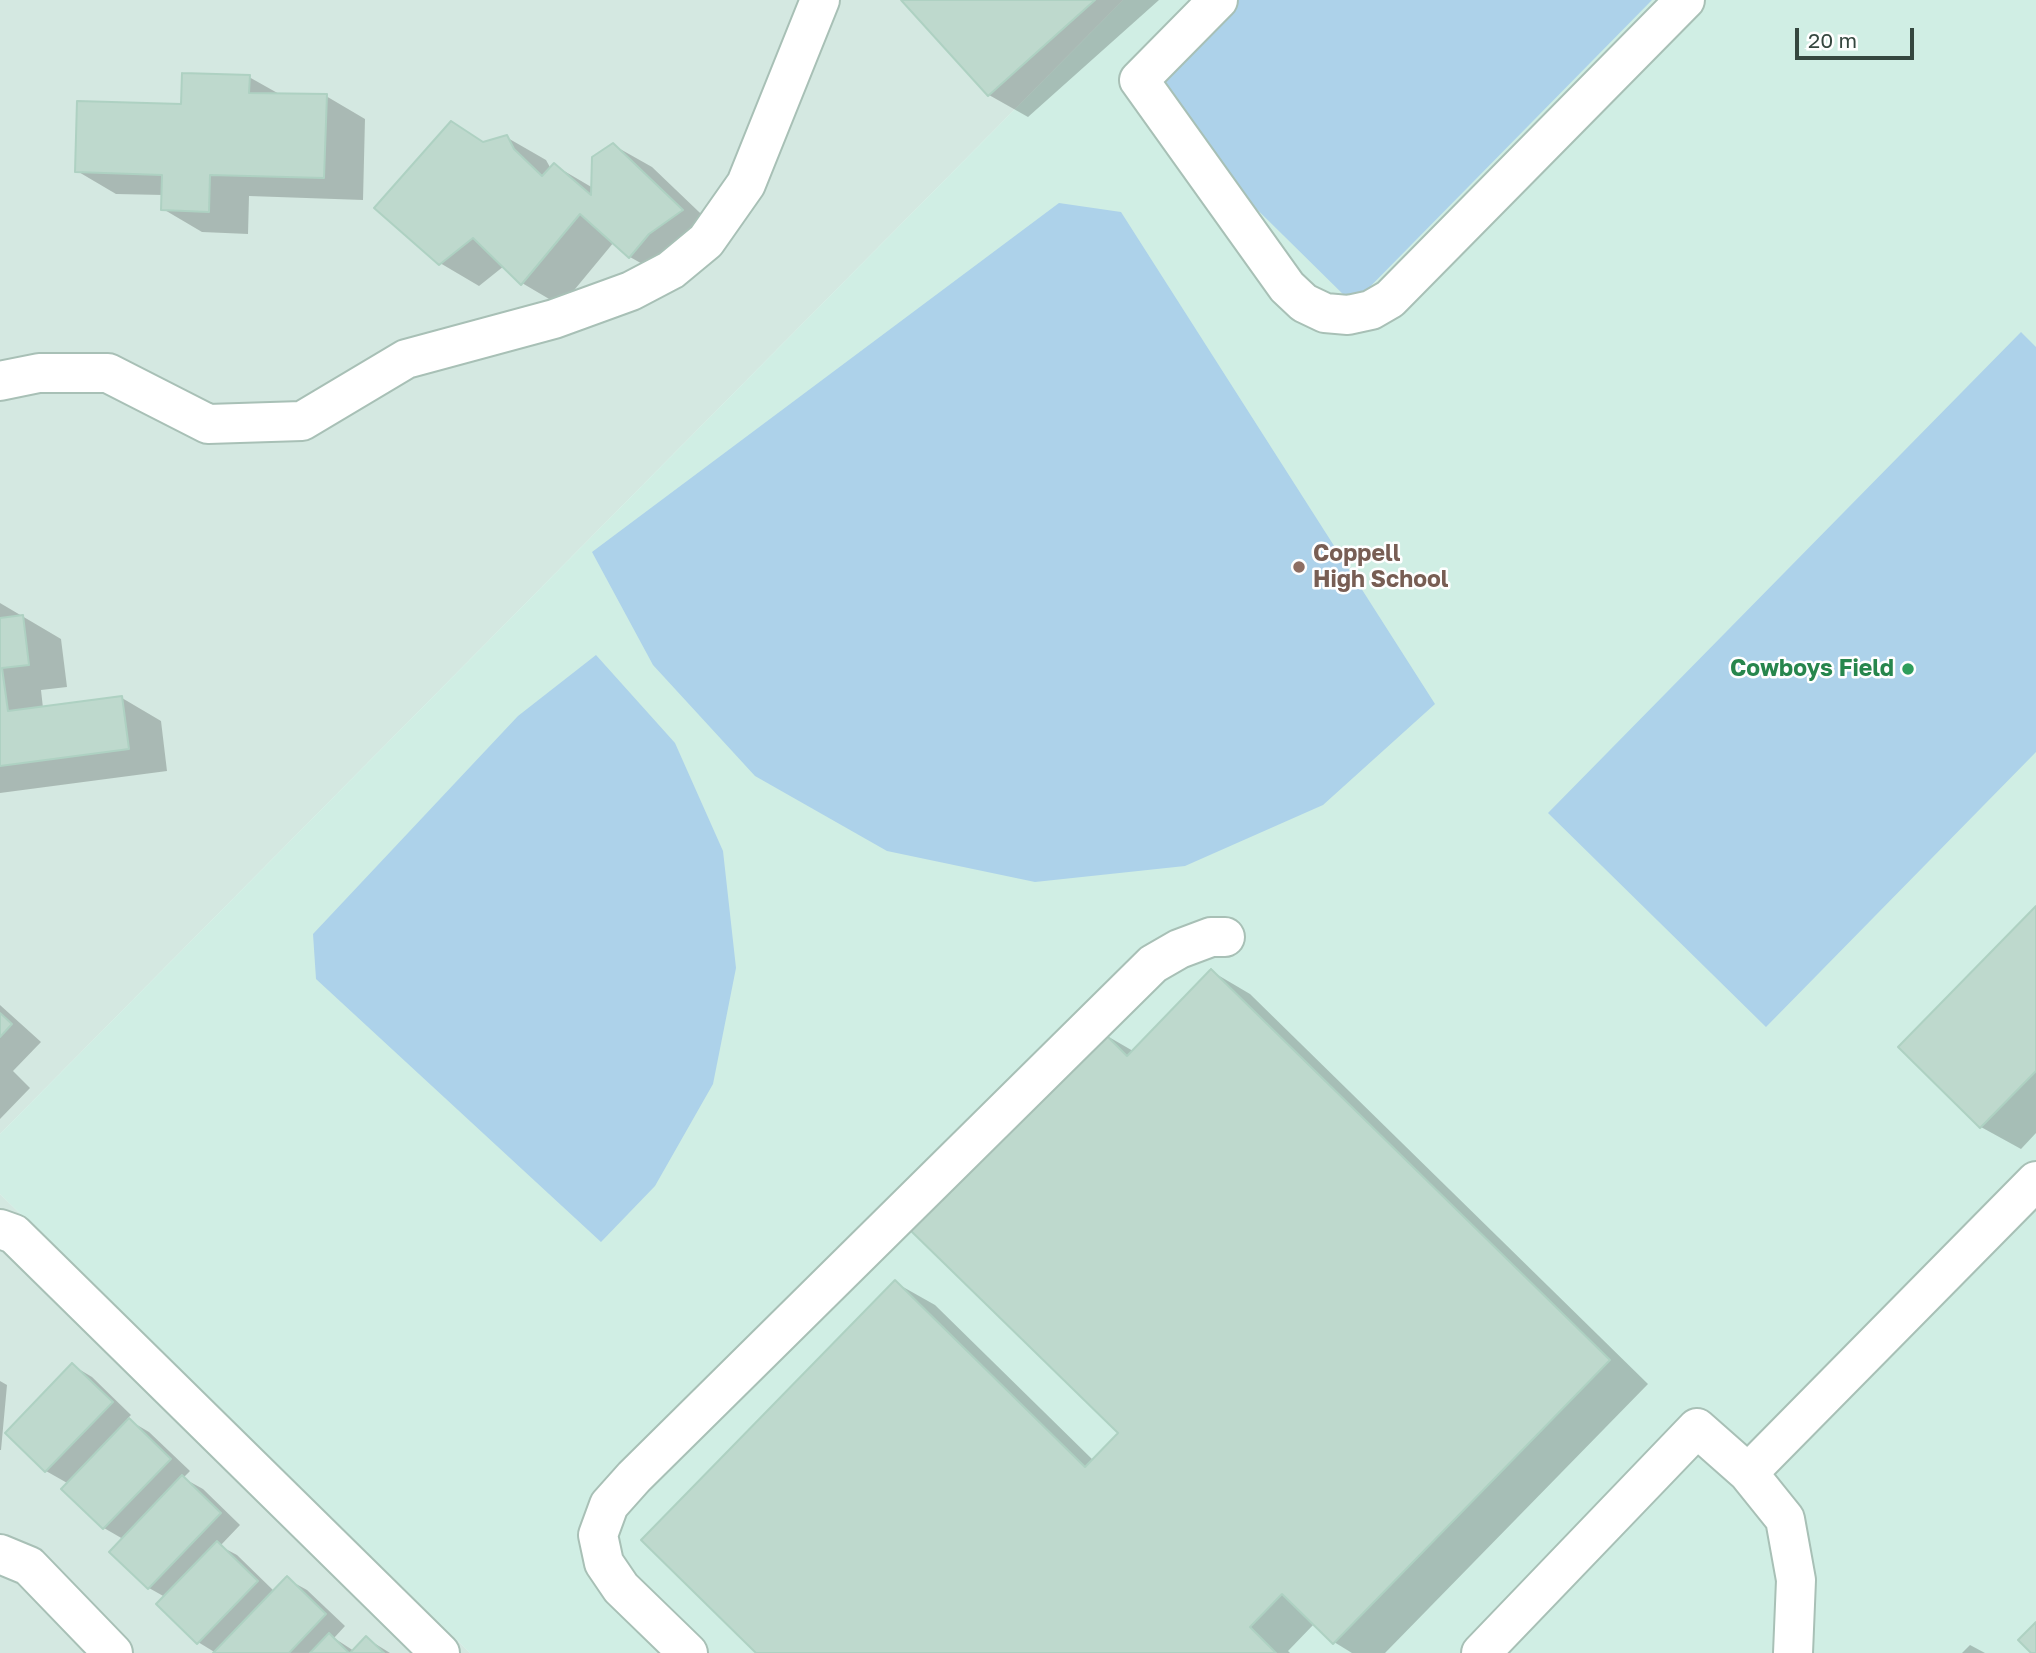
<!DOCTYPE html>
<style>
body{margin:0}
#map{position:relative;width:2036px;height:1653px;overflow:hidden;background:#e6f4ef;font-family:"Golos Text",sans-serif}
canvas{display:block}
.scale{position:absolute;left:1795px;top:28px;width:119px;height:32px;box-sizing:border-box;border:4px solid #35473f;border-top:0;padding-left:9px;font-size:21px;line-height:24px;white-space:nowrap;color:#35473f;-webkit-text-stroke:5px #fff;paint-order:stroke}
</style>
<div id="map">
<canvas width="2036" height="1653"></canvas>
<div class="scale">20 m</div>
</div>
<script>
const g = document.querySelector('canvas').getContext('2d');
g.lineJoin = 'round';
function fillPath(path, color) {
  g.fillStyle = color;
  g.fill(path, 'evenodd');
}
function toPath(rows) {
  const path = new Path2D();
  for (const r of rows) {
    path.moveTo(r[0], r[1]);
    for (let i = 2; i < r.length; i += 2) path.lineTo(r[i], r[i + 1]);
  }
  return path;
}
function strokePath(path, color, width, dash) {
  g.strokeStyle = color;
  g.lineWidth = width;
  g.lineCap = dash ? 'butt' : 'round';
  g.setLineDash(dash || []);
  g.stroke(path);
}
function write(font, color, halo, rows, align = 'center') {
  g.font = font + ' "Golos Text",sans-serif';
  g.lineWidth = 5;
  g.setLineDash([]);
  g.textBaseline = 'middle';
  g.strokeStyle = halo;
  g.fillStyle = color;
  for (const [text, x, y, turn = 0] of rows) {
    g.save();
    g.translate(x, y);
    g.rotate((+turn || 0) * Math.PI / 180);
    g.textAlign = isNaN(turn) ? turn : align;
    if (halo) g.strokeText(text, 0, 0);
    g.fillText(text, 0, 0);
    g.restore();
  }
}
fillPath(toPath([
 [0,0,1123,0,0,1134],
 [0,1194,470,1653,0,1653]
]), '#d4e8e1');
fillPath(toPath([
 [1123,0,2036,0,2036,1653,470,1653,0,1194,0,1134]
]), '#d0eee4');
fillPath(toPath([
 [1239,0,1652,0,1353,304,1143,97],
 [1059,203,1121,212,1435,704,1323,805,1185,866,1035,882,887,851,755,776,653,665,592,552],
 [2021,332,2036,347,2036,752,1766,1027,1548,813],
 [596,655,675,743,723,851,736,968,713,1084,655,1186,601,1242,316,979,313,934,518,716]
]), '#add2ea');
fillPath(toPath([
 [904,0,1159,0,1028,117,989,95],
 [249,77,281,95,326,96,365,119,363,200,249,196,248,234,202,232,163,209,163,195,116,194,77,171,183,106],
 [451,123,485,143,506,137,546,160,551,169,554,165,593,188,613,145,652,167,721,233,669,279,630,257,614,242,561,306,522,283,504,266,479,286,440,263],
 [0,603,61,639,67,687,41,690,43,708,122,698,161,721,167,771,0,793],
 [2036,909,2036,1133,2021,1149,1981,1127,1900,1047],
 [1211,971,1250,994,1648,1384,1385,1653,1352,1653,1334,1642,1315,1623,1288,1651,1290,1653,759,1653,896,1283,935,1305,1094,1461,1120,1433,1102,1033,1133,1051],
 [0,1005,41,1042,13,1071,30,1088,0,1119],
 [72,1365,92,1377,131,1415,127,1419,149,1432,190,1471,183,1478,203,1489,240,1525,220,1546,237,1555,275,1592,287,1579,307,1590,345,1626,334,1638,354,1651,366,1638,390,1653,216,1653,198,1642,165,1597,149,1588,123,1539,104,1528,69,1484,46,1471,7,1433],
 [0,1381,7,1385,1,1450,0,1450],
 [1970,1645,1985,1653,1962,1653]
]), '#0003');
const building = toPath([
 [901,0,1095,0,988,96,901,0],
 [182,73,250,75,249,93,327,94,324,178,210,175,209,212,161,210,162,175,75,172,77,101,181,104,182,73],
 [451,121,483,142,507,135,514,149,542,176,554,163,591,195,592,157,613,143,683,210,649,234,629,258,580,214,521,285,473,238,439,265,374,208,451,121],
 [23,615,29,665,2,668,8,711,122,696,129,749,0,766,0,618,23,615],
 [2036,906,2036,1071,1980,1128,1898,1047,2036,906],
 [1211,969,1610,1360,1333,1644,1282,1594,1250,1627,1276,1653,756,1653,641,1540,895,1280,1085,1467,1118,1433,909,1229,1102,1031,1127,1056,1211,969],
 [0,1013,12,1024,0,1037,0,1013],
 [72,1363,113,1402,45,1472,5,1433,72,1363],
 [129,1418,171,1459,103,1529,61,1489,129,1418],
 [182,1475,221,1513,148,1589,109,1552,182,1475],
 [217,1541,258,1581,197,1644,156,1604,217,1541],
 [287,1576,326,1614,289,1653,213,1653,287,1576],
 [2036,1622,2036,1653,2031,1653,2018,1640,2036,1622],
 [329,1633,349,1653,310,1653,329,1633],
 [366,1636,384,1653,350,1653,366,1636]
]);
fillPath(building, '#bed9cd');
strokePath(building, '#aed1c2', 2);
const minor = toPath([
 [1218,0,1139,80,1287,287,1304,303,1325,313,1348,315,1371,310,1390,299,1685,0],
 [0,381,39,373,108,373,208,424,302,421,406,359,554,319,631,291,671,270,706,241,746,184,820,0],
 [0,1229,14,1234,440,1653],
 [1748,1473,2036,1181],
 [0,1554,29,1566,113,1653],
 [688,1653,621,1588,604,1563,598,1535,609,1505,634,1477,1153,964,1179,949,1211,937,1225,937],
 [1481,1653,1697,1428,1748,1473,1785,1519,1796,1580,1793,1653]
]);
strokePath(minor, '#a8c0b6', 42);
strokePath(minor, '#fff', 38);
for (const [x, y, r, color] of [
 [1299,567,7,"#8d6e63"],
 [1908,669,7,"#2e9e5b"]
]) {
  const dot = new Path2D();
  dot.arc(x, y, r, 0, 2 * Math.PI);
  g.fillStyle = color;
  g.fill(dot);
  strokePath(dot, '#fff', 2.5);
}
write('bold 23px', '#785e54', '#fff', [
 ["Coppell",1313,554],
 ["High School",1313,580]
], 'left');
write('bold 23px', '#27864d', '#fff', [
 ["Cowboys Field",1894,669]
], 'right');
</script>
